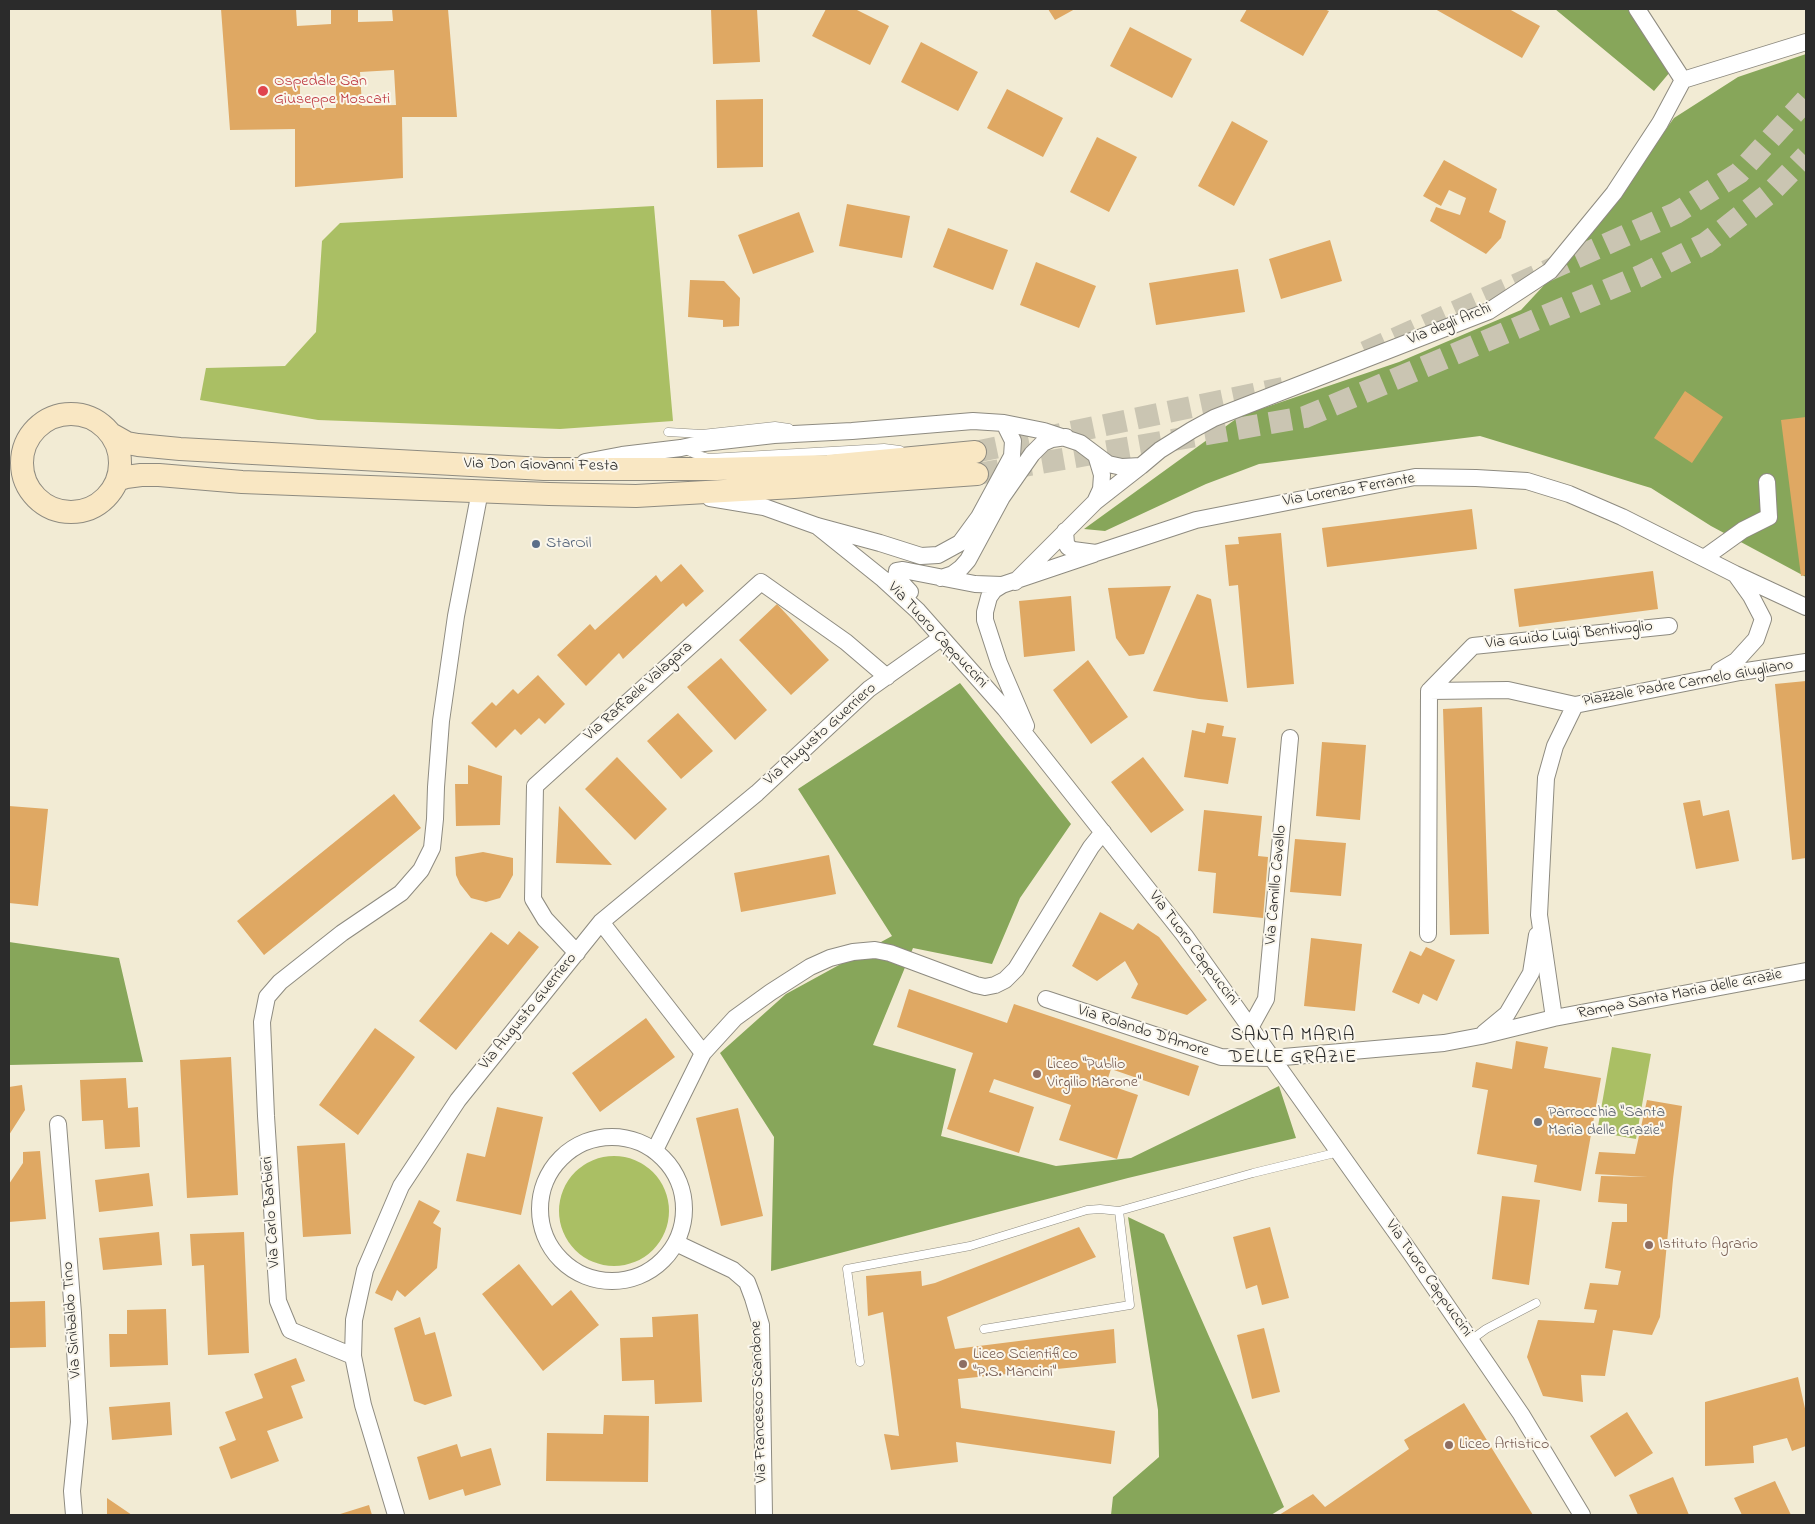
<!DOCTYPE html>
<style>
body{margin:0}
#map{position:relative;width:1815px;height:1524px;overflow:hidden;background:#f2ebd4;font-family:"Indie Flower",sans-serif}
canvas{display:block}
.frame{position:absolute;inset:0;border:10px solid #2b2b2b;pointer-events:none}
</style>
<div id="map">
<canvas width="1815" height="1524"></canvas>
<div class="frame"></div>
</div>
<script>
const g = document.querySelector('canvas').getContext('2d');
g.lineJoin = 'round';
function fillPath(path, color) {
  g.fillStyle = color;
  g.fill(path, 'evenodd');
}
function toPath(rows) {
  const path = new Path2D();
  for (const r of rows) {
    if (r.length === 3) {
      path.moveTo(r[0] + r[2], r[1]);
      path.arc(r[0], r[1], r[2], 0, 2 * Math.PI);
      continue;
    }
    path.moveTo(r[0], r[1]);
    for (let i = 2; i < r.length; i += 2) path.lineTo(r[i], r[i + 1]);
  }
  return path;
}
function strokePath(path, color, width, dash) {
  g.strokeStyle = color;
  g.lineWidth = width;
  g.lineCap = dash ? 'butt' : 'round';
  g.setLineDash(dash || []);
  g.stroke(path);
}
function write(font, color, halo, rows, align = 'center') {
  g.font = font + ' "Indie Flower",sans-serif';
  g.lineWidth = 4;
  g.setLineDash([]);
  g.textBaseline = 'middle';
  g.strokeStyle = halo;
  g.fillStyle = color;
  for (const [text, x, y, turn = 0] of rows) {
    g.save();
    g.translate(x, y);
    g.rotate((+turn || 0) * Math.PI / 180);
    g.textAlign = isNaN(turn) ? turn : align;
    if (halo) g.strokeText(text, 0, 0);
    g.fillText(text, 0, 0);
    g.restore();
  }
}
fillPath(toPath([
 [654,206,673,421,560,429,318,420,200,400,206,368,285,366,316,332,322,241,340,223],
 [1612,1047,1651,1054,1636,1139,1597,1132],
 [614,1211,55]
]), '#aabf64');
fillPath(toPath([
 [1555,9,1629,9,1670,72,1654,91],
 [1806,54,1806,577,1711,526,1651,488,1480,436,1259,464,1206,484,1105,531,1084,529,1240,416,1399,362,1521,310,1587,239,1674,118,1738,77],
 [960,683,1071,824,1020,898,992,964,913,948,873,1045,956,1069,941,1136,1056,1166,1131,1158,1279,1086,1296,1138,1128,1178,771,1271,774,1137,720,1053,786,994,892,936,798,789],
 [9,942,119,958,143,1062,9,1065],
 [1128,1217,1164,1234,1284,1507,1271,1515,1111,1515,1113,1497,1159,1457,1158,1410]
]), '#87a65a');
fillPath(toPath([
 [221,9,296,9,297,26,331,24,331,9,358,9,358,22,393,21,392,9,448,9,457,117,402,117,403,178,295,187,295,129,230,130],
 [394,70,396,105,362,106,360,72],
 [336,76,336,108,300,108,300,77],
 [711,9,757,9,760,62,713,64],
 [826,9,855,9,889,26,870,65,812,36],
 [1048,9,1075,9,1055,20],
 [1247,9,1324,9,1329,11,1303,56,1240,21],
 [1435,9,1509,9,1540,26,1522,58],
 [1130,27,1192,59,1172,98,1110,66],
 [921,42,978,72,958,111,901,82],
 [1007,89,1063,118,1043,157,987,128],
 [763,99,763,167,717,168,716,100],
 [1232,121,1268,141,1234,206,1198,186],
 [1097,137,1137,157,1109,212,1070,192],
 [1444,160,1497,189,1489,212,1506,221,1501,238,1486,254,1430,221,1436,207,1460,215,1466,198,1449,190,1441,206,1423,196],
 [847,204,910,216,902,258,839,246],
 [799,212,814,252,753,274,738,235],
 [948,228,1008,250,993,290,933,267],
 [1330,240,1342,281,1281,299,1269,259],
 [1036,262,1096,286,1079,328,1020,305],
 [1238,269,1245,312,1156,325,1149,283],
 [690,280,724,281,740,298,739,326,723,327,723,320,688,317],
 [1685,391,1723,417,1692,463,1654,438],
 [1806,417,1806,575,1801,576,1781,420],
 [1472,509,1477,549,1327,567,1322,528],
 [1281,533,1294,684,1247,688,1238,585,1229,586,1225,545,1239,544,1238,537],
 [681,564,704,591,686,607,683,603,623,659,619,653,586,686,557,655,590,624,595,630,656,575,661,582],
 [1653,571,1658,609,1519,627,1514,589],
 [1171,586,1144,654,1129,656,1116,638,1108,588],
 [1197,594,1211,599,1228,702,1199,699,1153,691],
 [1071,596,1075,651,1024,657,1019,601],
 [777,604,829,660,791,695,739,640],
 [721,658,767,710,735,740,687,687],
 [1088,660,1128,717,1091,744,1053,690],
 [538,675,565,704,545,724,539,718,521,735,515,729,496,748,471,723,492,702,496,706,513,689,518,694],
 [1806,681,1806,858,1792,860,1775,684],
 [1482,707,1489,934,1450,935,1443,709],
 [678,713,713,751,681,779,647,741],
 [1207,723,1224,726,1222,736,1236,738,1228,784,1184,777,1192,730,1205,733],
 [1322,742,1366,745,1360,820,1316,816],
 [617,757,667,809,635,840,585,789],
 [1143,757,1184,810,1151,833,1111,782],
 [468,765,502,776,500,825,456,826,455,784,468,784],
 [394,794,421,828,264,955,237,921],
 [1700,800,1703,816,1729,810,1739,861,1696,869,1683,803],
 [9,806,48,809,38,906,9,903],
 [559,806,612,865,556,863],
 [1204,810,1262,816,1258,856,1268,857,1263,918,1213,913,1216,873,1198,871],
 [1295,839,1346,843,1341,896,1290,892],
 [483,852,513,858,513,875,507,886,500,898,486,902,471,898,460,884,456,875,455,857],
 [829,855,836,894,741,912,734,873],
 [1100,912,1133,930,1138,923,1159,937,1207,1000,1187,1015,1131,998,1138,984,1125,961,1097,981,1072,966],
 [519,931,539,947,456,1050,419,1021,491,932,508,945],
 [1311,938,1362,944,1355,1011,1304,1006],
 [1426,947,1455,960,1437,1001,1423,994,1419,1004,1392,992,1410,951,1421,956],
 [909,989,1007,1023,1014,1004,1199,1066,1189,1096,1111,1069,1106,1084,1138,1095,1117,1159,1059,1140,1071,1105,994,1079,989,1092,1034,1107,1019,1153,947,1129,973,1053,897,1027],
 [646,1018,675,1057,600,1112,572,1073],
 [375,1028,415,1057,358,1135,319,1105],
 [1516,1041,1548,1047,1544,1068,1601,1078,1581,1191,1534,1182,1537,1165,1477,1154,1488,1090,1472,1087,1476,1062,1512,1069],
 [231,1057,238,1195,187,1198,180,1060],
 [126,1078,128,1108,138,1107,140,1147,105,1149,103,1120,82,1121,80,1080],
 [22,1085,25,1110,9,1135,9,1087],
 [1647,1100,1682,1106,1673,1179,1660,1317,1652,1335,1613,1330,1605,1376,1581,1375,1583,1402,1543,1396,1527,1357,1538,1320,1594,1323,1597,1310,1584,1309,1590,1283,1618,1285,1621,1271,1605,1268,1612,1222,1627,1222,1627,1204,1598,1202,1601,1176,1648,1177,1595,1174,1599,1152,1635,1154],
 [497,1107,543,1117,521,1215,456,1201,467,1153,485,1157],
 [738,1108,763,1216,721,1226,696,1118],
 [345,1143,351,1234,303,1237,297,1146],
 [40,1151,46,1219,9,1222,9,1184,23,1163,23,1152],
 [149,1173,153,1206,99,1212,95,1180],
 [1502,1196,1540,1200,1529,1285,1492,1279],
 [419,1200,440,1211,433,1223,441,1228,437,1268,405,1297,397,1290,392,1301,375,1293],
 [1079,1227,1096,1257,947,1317,955,1349,1114,1329,1116,1363,958,1379,961,1408,1115,1431,1111,1464,956,1442,958,1462,891,1470,884,1434,899,1436,883,1312,868,1316,866,1276,921,1271,922,1286,935,1283],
 [1270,1227,1289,1298,1262,1305,1257,1285,1246,1289,1233,1237],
 [159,1232,162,1265,103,1270,99,1238],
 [244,1232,249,1353,208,1355,204,1265,192,1266,190,1234],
 [519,1264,552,1306,571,1290,599,1325,543,1371,482,1294],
 [45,1301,46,1347,9,1348,9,1302],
 [166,1309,168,1365,110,1367,109,1334,127,1334,127,1310],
 [698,1314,702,1402,655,1404,654,1380,622,1381,620,1338,653,1337,652,1317],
 [420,1317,425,1335,435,1332,452,1396,425,1405,414,1401,394,1328],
 [1264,1328,1280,1392,1252,1399,1237,1335],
 [296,1358,305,1381,291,1386,303,1418,267,1431,279,1461,231,1479,219,1447,236,1440,225,1412,263,1398,254,1374],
 [1798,1377,1806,1413,1806,1446,1792,1451,1787,1438,1753,1446,1754,1463,1705,1466,1705,1402],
 [170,1402,172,1435,112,1440,109,1407],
 [1464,1403,1533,1515,1279,1515,1313,1494,1325,1507,1409,1449,1404,1440],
 [1627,1412,1653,1453,1615,1477,1590,1436],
 [604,1415,649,1416,648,1482,546,1481,547,1433,603,1434],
 [457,1444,461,1457,491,1448,501,1485,465,1496,463,1489,429,1500,417,1457],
 [1673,1477,1689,1515,1638,1515,1629,1495],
 [1775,1481,1791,1515,1742,1515,1734,1498],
 [107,1498,132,1515,107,1515],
 [369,1505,372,1515,337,1515]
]), '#dfa863');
strokePath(toPath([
 [1365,352,1676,213,1739,173,1806,100],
 [975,452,1283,388],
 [977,474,1305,417,1640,276,1706,243,1770,193,1806,156]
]), '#cac5b2', 22, [22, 11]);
const lane = toPath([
 [668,432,702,434,775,426,789,428],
 [684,449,695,454,709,458,884,448,900,450],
 [984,1329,1130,1305,1119,1211],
 [1471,1340,1486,1329,1536,1303],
 [860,1362,847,1269,970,1246,1087,1210,1100,1209,1119,1211,1253,1173,1339,1152]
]);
const street = toPath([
 [1637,9,1683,80],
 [1683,80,1806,42],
 [585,462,622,455,681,448,704,443,774,435,852,431,973,421,1004,423,1044,431,1080,443,1108,464,1122,467,1141,466,1095,502,1015,582],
 [1141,466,1160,450,1192,430,1214,418,1489,311,1550,271,1614,193,1660,123,1683,80],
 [710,498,764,507,817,526,880,543,921,556,938,555,960,543,979,517,1012,456,1013,441,1004,423],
 [1095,502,1101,489,1102,475,1096,455],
 [817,526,883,579,918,611,1005,709,1185,936,1410,1252,1521,1414,1582,1515],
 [1065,531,1066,543,1068,547,1073,550,1096,553,1196,520,1415,477,1476,478,1527,481,1569,494,1622,517,1735,574,1806,607],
 [1704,558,1743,530,1769,517,1767,482],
 [941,578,953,574,961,568,968,560,1002,497,1032,454,1043,443,1052,439,1066,437],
 [1002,585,994,590,989,597,985,612,985,620,999,663,1026,726],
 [910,592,896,577,897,571,903,570,975,584,1002,585,1094,554],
 [1719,671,1736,661,1756,639,1763,619,1751,596,1736,575],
 [1429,691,1473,646,1669,626],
 [601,922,703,1053,655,1150],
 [1428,934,1429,691,1508,690,1575,705],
 [577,953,545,919,533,899,535,786,761,582,846,642,887,677],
 [1046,999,1221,1057,1272,1058,1444,1043,1481,1036,1554,1018,1806,971],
 [1554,1018,1539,915,1546,778,1555,746,1575,705,1740,672,1806,662],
 [1250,1028,1266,999,1290,738],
 [1484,1033,1507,1014,1531,973,1537,935],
 [703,1053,735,1018,771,992,810,967,830,958,853,952,875,950,890,953,976,985,985,987,995,985,1005,980,1016,969,1091,847,1103,832],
 [58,1124,73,1313,79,1422,72,1491,74,1515],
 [612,1209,72],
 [676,1243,733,1270,747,1282,753,1298,761,1325,764,1515],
 [353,1356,290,1330,278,1301,266,1116,262,1022,267,997,280,982,342,933,401,893,421,870,432,848,435,819,436,787,441,721,456,616,480,491],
 [396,1515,363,1405,353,1356,354,1320,365,1270,401,1186,458,1100,601,922,757,793,869,689,941,638]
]);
const secondary = toPath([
 [71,463,49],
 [111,434,127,443,138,445,180,449,544,469,716,469,828,466,975,452],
 [117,480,126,477,141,475,159,475,242,482,549,494,636,496,794,487,977,474]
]);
strokePath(lane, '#8e8b80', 9);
strokePath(street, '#8e8b80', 18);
strokePath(secondary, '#8e8b80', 24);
strokePath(lane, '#fff', 8);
strokePath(street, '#fff', 16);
strokePath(secondary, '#f9e7c3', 22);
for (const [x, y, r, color] of [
 [263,91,6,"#e0444e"],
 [536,544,5,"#5c6f8a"],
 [1037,1074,5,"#8d6e63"],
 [1538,1122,5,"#6b7280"],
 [1649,1245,5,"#8d6e63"],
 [963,1364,5,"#8d6e63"],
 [1449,1445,5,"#8d6e63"]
]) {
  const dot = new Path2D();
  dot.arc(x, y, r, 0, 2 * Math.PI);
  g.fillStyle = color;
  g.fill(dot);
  strokePath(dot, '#fbf7ec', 2);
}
write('16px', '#be3a42', '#fbf7ec', [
 ["Ospedale San",274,82],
 ["Giuseppe Moscati",274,100]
], 'left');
write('16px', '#2b2b2b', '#fbf7ec', [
 ["Via degli Archi",1450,325,-22],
 ["Via Don Giovanni Festa",541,466,1],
 ["Via Lorenzo Ferrante",1349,491,-10],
 ["Via Tuoro Cappuccini",937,636,47],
 ["Via Guido Luigi Bentivoglio",1569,636,-6],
 ["Piazzale Padre Carmelo Giugliano",1688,684,-10],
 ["Via Raffaele Valagara",639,692,-42],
 ["Via Augusto Guerriero",821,735,-42],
 ["Via Camillo Cavallo",1277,885,-85],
 ["Via Tuoro Cappuccini",1193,949,53],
 ["Rampa Santa Maria delle Grazie",1680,995,-11],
 ["Via Augusto Guerriero",529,1012,-51],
 ["Via Rolando D'Amore",1143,1032,18],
 ["Via Carlo Barbieri",272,1212,-94],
 ["Via Tuoro Cappuccini",1428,1279,55],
 ["Via Sinibaldo Tino",73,1320,-94],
 ["Via Francesco Scandone",760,1402,-92]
]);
write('16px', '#4e5e75', '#fbf7ec', [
 ["StarOil",546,544]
], 'left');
write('16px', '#785e54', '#fbf7ec', [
 ["Liceo \"Publio",1047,1065],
 ["Virgilio Marone\"",1047,1083],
 ["Istituto Agrario",1659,1245],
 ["Liceo Scientifico",973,1355],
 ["\"P.S. Mancini\"",973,1373],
 ["Liceo Artistico",1459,1445]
], 'left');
write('16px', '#5b616d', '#fbf7ec', [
 ["Parrocchia \"Santa",1548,1113],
 ["Maria delle Grazie\"",1548,1131]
], 'left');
g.letterSpacing = '1px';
write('19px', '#2b2b2b', '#fbf7ec', [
 ["SANTA MARIA",1293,1037],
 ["DELLE GRAZIE",1293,1059]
]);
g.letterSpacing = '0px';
</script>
